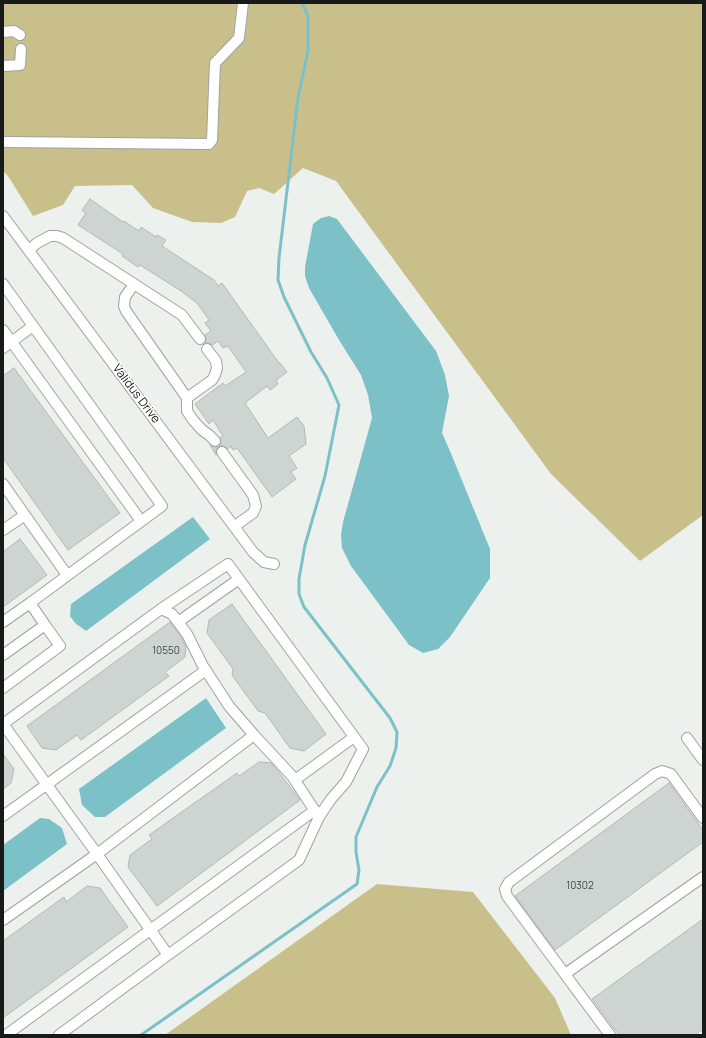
<!DOCTYPE html>
<style>
body{margin:0}
#map{position:relative;width:706px;height:1038px;overflow:hidden;background:#ecf1ed;font-family:Manrope,sans-serif}
canvas{display:block}
.frame{position:absolute;inset:0;border:4px solid #181a19;pointer-events:none}
</style>
<div id="map">
<canvas width="706" height="1038"></canvas>
<div class="frame"></div>
</div>
<script>
const g = document.querySelector('canvas').getContext('2d');
g.lineJoin = 'round';
function fillPath(path, color) {
  g.fillStyle = color;
  g.fill(path, 'evenodd');
}
function toPath(rows) {
  const path = new Path2D();
  for (const r of rows) {
    path.moveTo(r[0], r[1]);
    for (let i = 2; i < r.length; i += 2) path.lineTo(r[i], r[i + 1]);
  }
  return path;
}
function strokePath(path, color, width, dash) {
  g.strokeStyle = color;
  g.lineWidth = width;
  g.lineCap = dash ? 'butt' : 'round';
  g.setLineDash(dash || []);
  g.stroke(path);
}
function write(font, color, halo, rows, align = 'center') {
  g.font = font + ' Manrope,sans-serif';
  g.lineWidth = 3;
  g.setLineDash([]);
  g.textBaseline = 'middle';
  g.strokeStyle = halo;
  g.fillStyle = color;
  for (const [text, x, y, turn = 0] of rows) {
    g.save();
    g.translate(x, y);
    g.rotate((+turn || 0) * Math.PI / 180);
    g.textAlign = isNaN(turn) ? turn : align;
    if (halo) g.strokeText(text, 0, 0);
    g.fillText(text, 0, 0);
    g.restore();
  }
}
fillPath(toPath([
 [3,3,703,3,703,515,640,561,551,474,336,181,303,168,274,194,259,188,247,191,235,217,221,223,192,222,153,208,132,185,75,186,63,205,33,216,8,176,3,171],
 [377,884,473,892,555,998,571,1035,165,1035]
]), '#c9bf8b');
fillPath(toPath([
 [329,216,337,219,436,351,445,375,449,396,442,433,450,451,490,549,490,578,450,637,438,649,423,653,409,645,351,566,342,548,341,535,343,522,372,418,368,395,361,375,339,340,309,288,305,276,305,267,313,224,321,218],
 [193,517,210,539,86,631,75,623,70,616,71,604],
 [206,698,226,728,105,817,95,817,82,805,79,789],
 [40,818,49,819,62,828,67,844,3,891,3,845]
]), '#7cc1c8');
strokePath(toPath([
 [141,1035,357,884,359,870,356,852,356,837,377,787,390,766,396,748,397,732,390,718,304,607,299,594,299,579,305,545,325,476,339,405,327,378,311,352,284,297,278,280,279,258,298,98,308,51,308,16,302,3]
]), '#7cc1c8', 3);
const building = toPath([
 [90,199,123,222,124,221,139,231,141,227,156,237,157,235,166,240,162,246,214,280,218,286,222,283,279,363,280,363,287,372,276,380,278,384,270,390,267,386,245,403,268,438,297,417,304,426,306,444,289,456,297,468,291,472,296,479,272,497,237,448,233,450,231,446,227,449,224,446,221,446,216,449,216,455,210,445,214,447,219,446,221,442,220,438,223,436,213,420,209,424,195,404,223,383,225,386,246,372,228,346,223,348,218,341,212,345,209,343,205,343,206,339,205,335,211,331,205,323,209,320,197,303,181,291,140,265,138,267,122,256,123,254,78,225,86,213,82,210,90,199],
 [14,368,120,513,68,550,3,458,3,376,14,368],
 [20,539,47,575,3,607,3,552,20,539],
 [232,604,326,734,304,751,290,748,265,713,258,711,232,675,233,669,207,633,209,620,232,604],
 [170,622,181,637,186,647,185,657,165,672,169,676,81,740,77,735,56,750,42,748,27,726,170,622],
 [3,754,14,769,11,783,3,789,3,754],
 [259,762,271,763,277,770,300,800,157,906,128,867,130,855,152,839,149,835,237,773,239,776,259,762],
 [669,783,703,830,703,842,555,950,515,896,669,783],
 [87,886,100,888,128,927,3,1018,3,941,64,897,66,902,87,886],
 [703,919,703,1029,695,1035,619,1035,592,999,703,919]
]);
fillPath(building, '#cdd4d2');
strokePath(building, '#b2b9b7', 1);
const minor = toPath([
 [3,32,14,31,20,35],
 [3,66,20,65,21,49],
 [3,142,209,144,212,140,215,63,239,38,243,3],
 [3,216,253,552,264,562,274,564],
 [29,250,37,243,50,236,57,236,63,238,182,315,200,339],
 [3,284,162,506,30,603],
 [134,284,125,297,124,306,126,311,187,398],
 [3,330,141,521],
 [3,348,33,326],
 [207,349,216,361,217,368,215,375,212,380,187,398,187,411,193,420,202,430,209,435,215,441],
 [222,452,253,495,256,506,253,513,235,526],
 [3,484,67,575],
 [3,530,25,515],
 [161,609,172,614,187,634,203,666,229,706,254,735,292,776,319,817,299,860,168,955,97,854,3,724,161,609],
 [161,609,228,564,363,749,346,782,331,799,319,817],
 [3,622,30,603,45,625,3,655],
 [178,622,239,579],
 [3,688,60,646,45,625],
 [687,738,703,760],
 [295,780,354,737],
 [3,816,206,670],
 [3,920,97,854,254,735],
 [565,974,703,877],
 [6,1035,315,810],
 [59,1035,168,955],
 [610,1035,507,896,505,889,509,882,655,774,662,771,671,774,703,818]
]);
strokePath(minor, '#9ea39f', 12);
strokePath(minor, '#fff', 10);
write('10px', '#454847', null, [
 ["10550",166,651],
 ["10302",580,886]
]);
write('12px', '#181a19', '#fff', [
 ["Validus Drive",136,394,53]
]);
</script>
